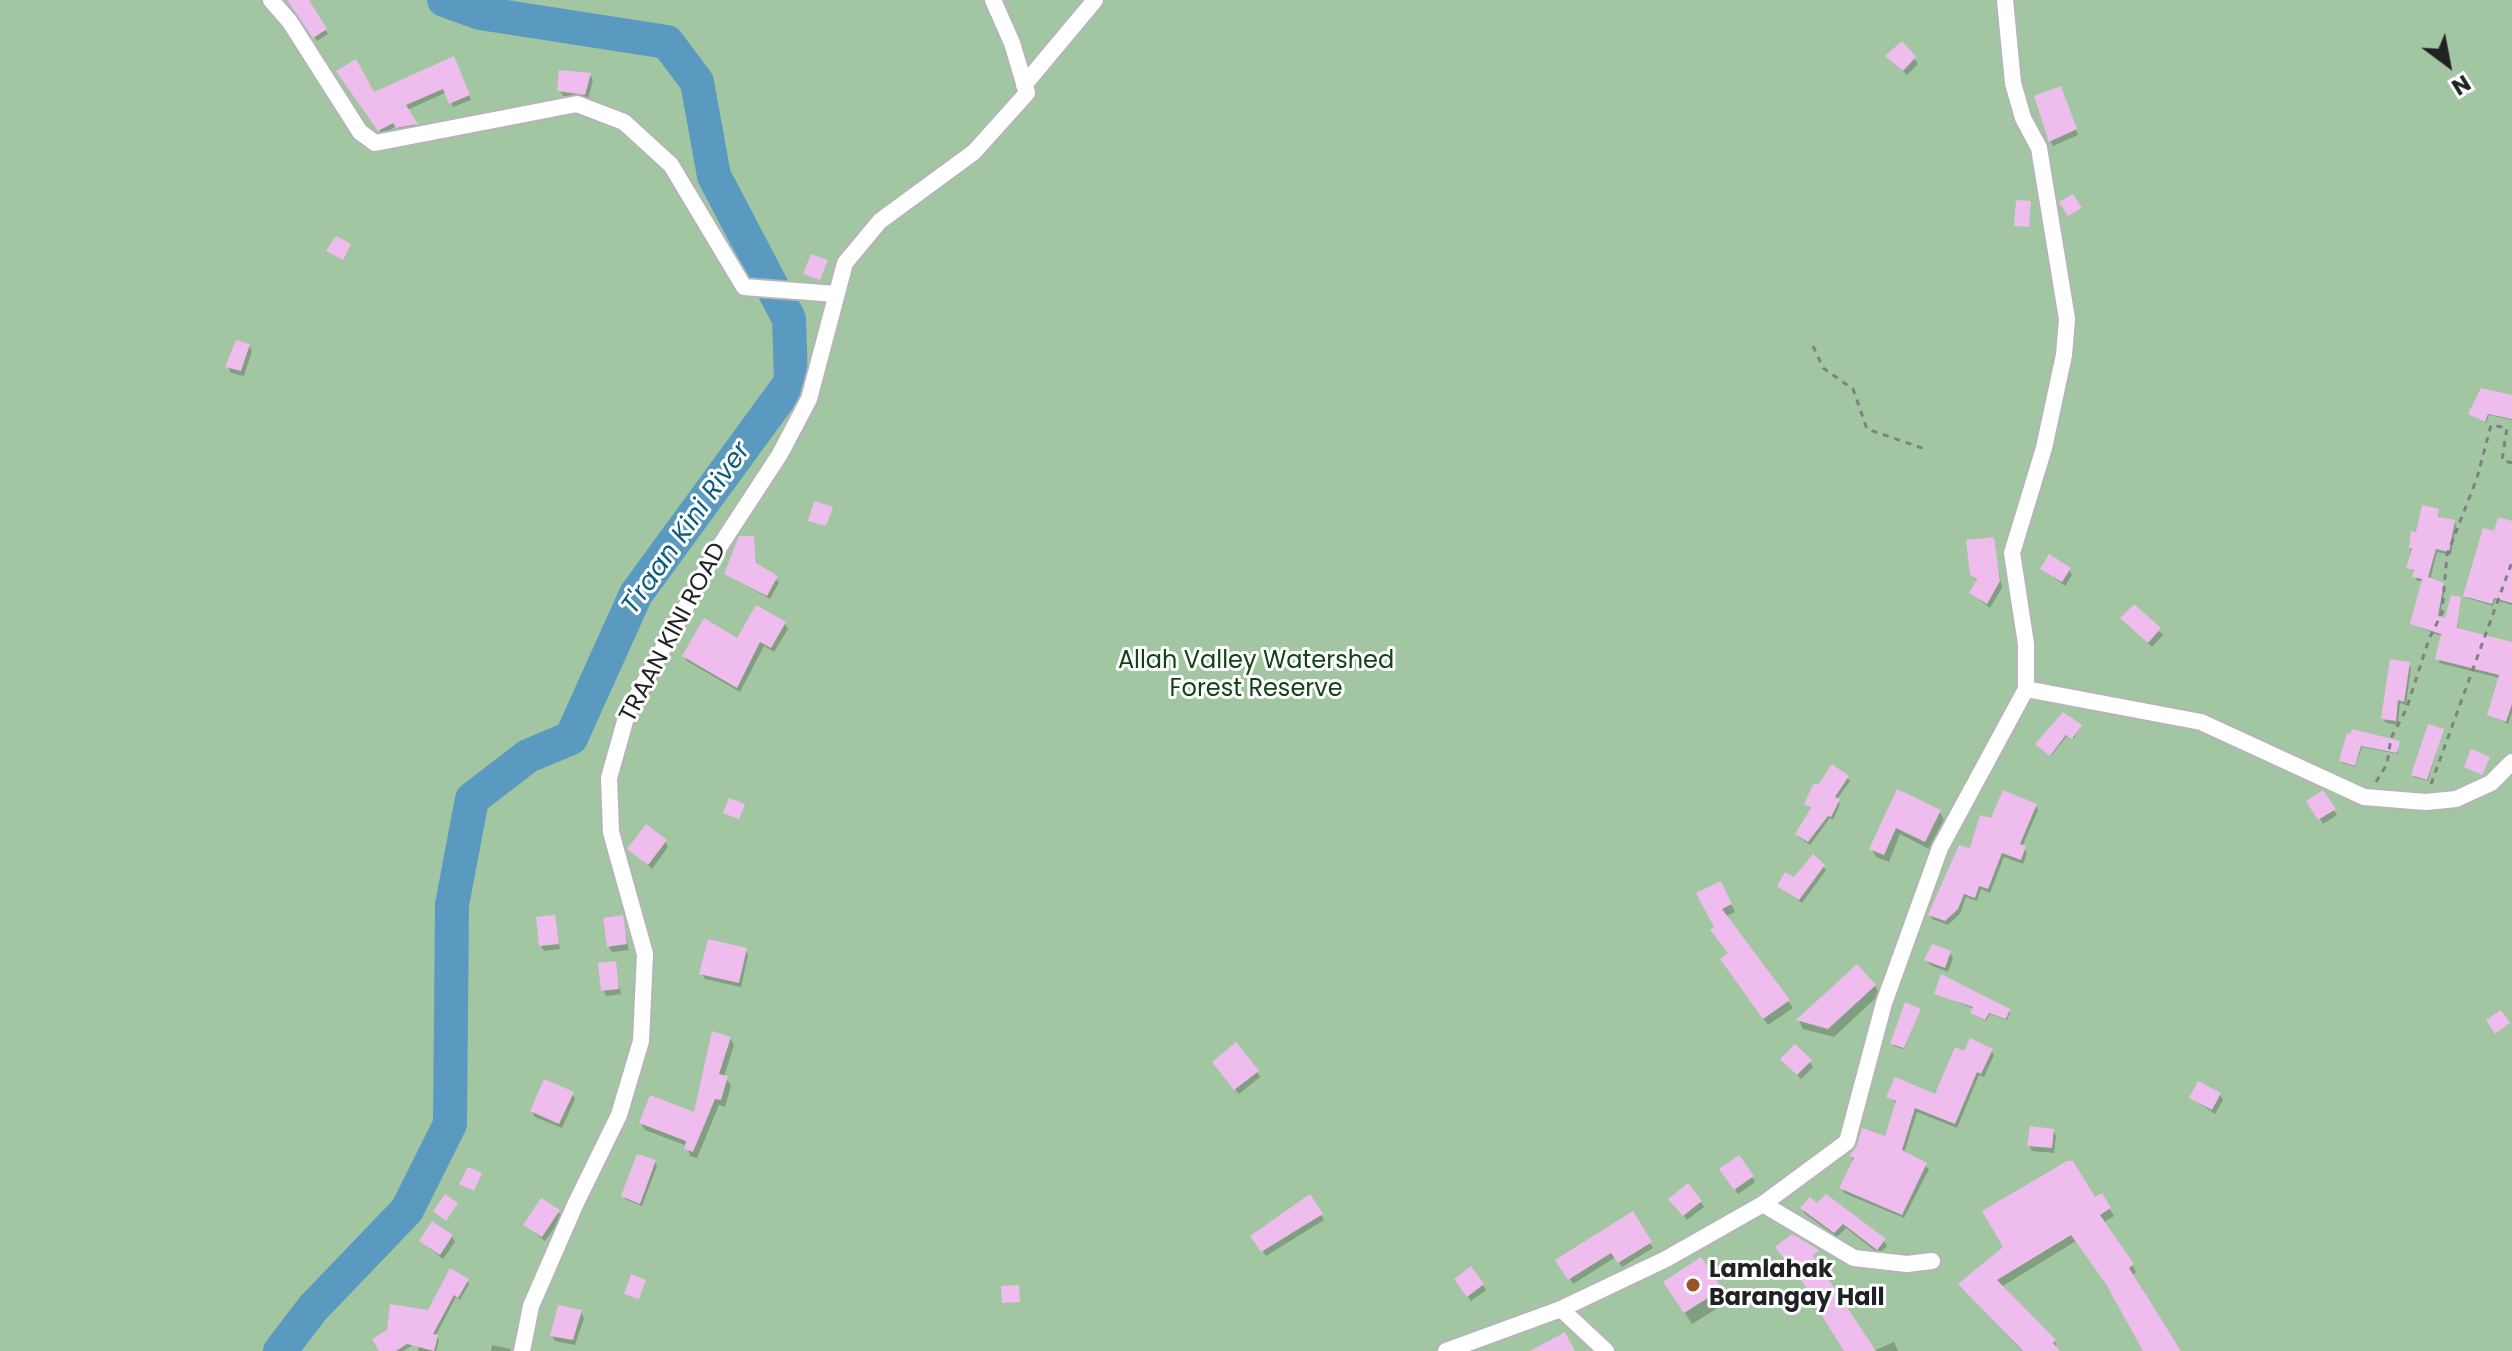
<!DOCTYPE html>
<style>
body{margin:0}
#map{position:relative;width:2512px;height:1351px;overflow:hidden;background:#e5e8ea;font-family:Poppins,sans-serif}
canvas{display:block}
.north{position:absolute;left:2408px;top:24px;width:80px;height:80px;-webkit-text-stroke:6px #fff;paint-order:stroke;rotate:148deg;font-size:22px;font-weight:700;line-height:32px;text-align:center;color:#202122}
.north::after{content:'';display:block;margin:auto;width:28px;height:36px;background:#202122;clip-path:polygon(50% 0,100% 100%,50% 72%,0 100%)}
</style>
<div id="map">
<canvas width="2512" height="1351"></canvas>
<div class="north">N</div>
</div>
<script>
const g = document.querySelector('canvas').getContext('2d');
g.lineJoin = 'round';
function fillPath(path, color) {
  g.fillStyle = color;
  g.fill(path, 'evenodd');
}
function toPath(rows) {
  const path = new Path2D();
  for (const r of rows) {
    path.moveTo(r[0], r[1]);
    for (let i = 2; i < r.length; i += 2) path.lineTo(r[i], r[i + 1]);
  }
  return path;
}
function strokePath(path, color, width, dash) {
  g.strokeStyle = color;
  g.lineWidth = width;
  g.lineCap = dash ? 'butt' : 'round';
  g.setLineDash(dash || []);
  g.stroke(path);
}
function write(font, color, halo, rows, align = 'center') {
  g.font = font + ' Poppins,sans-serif';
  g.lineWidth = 6;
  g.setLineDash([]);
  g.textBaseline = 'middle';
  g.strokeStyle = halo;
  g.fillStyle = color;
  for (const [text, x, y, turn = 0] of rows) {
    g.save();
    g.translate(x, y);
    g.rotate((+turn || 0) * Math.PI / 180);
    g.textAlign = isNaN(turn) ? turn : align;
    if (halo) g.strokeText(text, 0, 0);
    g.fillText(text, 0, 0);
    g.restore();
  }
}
fillPath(toPath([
 [0,0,2512,0,2512,1351,0,1351]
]), '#a3c6a2');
fillPath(toPath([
 [287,0,308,0,328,34,317,41],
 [1887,57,1914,58,1918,64,1907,75],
 [456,63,471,100,453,107,447,92,407,110,418,128,400,131,397,126,382,134,339,71,373,95],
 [590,75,593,80,588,99,563,96,560,91],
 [2063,94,2078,135,2053,146,2050,141],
 [249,346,252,351,244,376,231,373,228,367],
 [2512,397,2512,420,2489,415,2486,423,2470,414],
 [2438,511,2439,519,2454,522,2456,526,2451,555,2437,552,2430,580,2445,589,2439,619,2447,621,2459,598,2458,631,2512,643,2512,713,2508,724,2489,715,2500,678,2439,663,2443,637,2412,624,2423,582,2416,580,2415,572,2408,567,2411,547],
 [2512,524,2512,605,2495,600,2493,606,2467,598,2465,595,2495,533],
 [753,538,757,566,779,582,770,599,726,574],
 [1993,539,2002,588,1990,608,1971,593,1978,582,1972,574],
 [2043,569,2069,569,2072,575,2065,586],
 [2134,606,2163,635,2152,647,2123,618],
 [785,624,788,629,774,652,764,646,740,692,687,661,684,656],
 [2409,664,2411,668,2406,705,2400,703,2398,725,2386,723,2383,719],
 [2080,726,2074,739,2068,735,2051,756,2038,746],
 [2442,731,2428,781,2414,777,2413,775],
 [2348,735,2398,743,2398,754,2362,747,2355,767,2342,763],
 [1847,777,1850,781,1837,799,1840,804,1833,820,1830,818,1810,845,1799,837,1797,834,1812,810,1806,804,1819,787],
 [1898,791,1939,811,1944,820,1929,849,1900,834,1889,862,1876,857,1871,848],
 [2323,793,2337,815,2323,824,2309,801],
 [2036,806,2038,810,2022,847,2027,853,2023,864,2004,857,1990,893,1981,889,1977,901,1966,897,1960,914,1948,925,1932,919,1930,915,1992,821],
 [665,841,668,847,652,869,630,849],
 [1823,866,1826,870,1802,903,1779,886],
 [1720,884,1735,912,1726,916,1793,1008,1768,1025,1726,967,1730,954,1716,928],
 [554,917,560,949,544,951,541,946],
 [622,917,629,950,612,952,608,946],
 [745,949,748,955,741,987,705,979,702,973],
 [1950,953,1953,958,1948,972,1930,965,1927,960],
 [614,963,621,994,606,996,603,990],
 [1875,986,1880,994,1834,1037,1803,1029,1799,1021],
 [1936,993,2009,1011,2010,1013,2007,1020,1990,1014,1986,1021,1974,1015,1974,1009],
 [1920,1010,1904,1049,1893,1046,1892,1044],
 [730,1038,734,1045,724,1077,731,1085,725,1107,719,1105,697,1158,690,1156,687,1146,645,1130,641,1123,695,1115],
 [1991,1050,1994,1055,1984,1077,1979,1075,1957,1128,1917,1112,1904,1153,1929,1169,1904,1218,1844,1193,1842,1188,1853,1160,1851,1156,1886,1139,1897,1104,1889,1096,1936,1097,1965,1054],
 [1783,1060,1810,1062,1813,1067,1801,1079],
 [1217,1068,1257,1072,1260,1077,1239,1094],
 [572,1093,575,1099,562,1128,535,1117,532,1111],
 [2220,1095,2223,1100,2215,1114,2191,1098],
 [2053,1130,2056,1136,2054,1153,2032,1151,2029,1145],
 [655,1162,657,1166,642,1206,625,1199,623,1195],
 [1725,1175,1752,1177,1755,1182,1738,1194],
 [2101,1195,2114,1216,2103,1223,2132,1265,2136,1272,2132,1276,2178,1351,2184,1351,2146,1351,2112,1291,2076,1241,2001,1287,2055,1341,2057,1351,2022,1351,1960,1284],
 [1310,1197,1324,1220,1266,1256,1253,1236],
 [1810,1200,1884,1241,1887,1246,1879,1254,1846,1228,1837,1237,1805,1214,1802,1209],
 [1701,1202,1704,1207,1687,1220,1674,1204],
 [558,1212,562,1217,545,1241,526,1225],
 [1632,1214,1653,1248,1622,1267,1616,1257,1573,1284,1558,1260],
 [452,1236,455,1242,443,1259,421,1241],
 [467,1281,469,1284,460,1300,456,1297,436,1335,439,1340,436,1351,418,1351,420,1341,403,1351,381,1351],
 [1459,1285,1483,1285,1486,1290,1471,1301],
 [1720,1290,1727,1302,1692,1324,1673,1294],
 [581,1312,584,1318,575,1345,555,1341,552,1336],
 [1894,1342,1898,1351,1873,1351],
 [492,1345,510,1349,511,1351,491,1351]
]), '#0003');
strokePath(toPath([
 [280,1351,313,1308,407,1210,450,1124,452,905,472,799,528,756,571,738,636,594,791,382,789,319,714,176,697,82,667,42,480,13,444,0]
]), '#5b9ac0', 34);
fillPath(toPath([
 [287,0,309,0,327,29,313,38],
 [1902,41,1916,57,1903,71,1885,56],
 [454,56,470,95,449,104,443,89,406,105,418,124,396,128,393,123,378,131,336,71,356,59,374,92],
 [559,70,591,73,585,95,557,91],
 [2061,86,2077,129,2049,142,2034,96],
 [2073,194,2082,208,2068,216,2059,202],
 [2016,200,2031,201,2029,227,2014,226],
 [336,236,351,244,343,260,326,251],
 [811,254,828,260,820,280,803,274],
 [236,340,250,344,241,371,225,367],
 [2481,388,2512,395,2512,419,2488,414,2485,422,2468,414],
 [814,501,833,507,826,526,808,521],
 [2422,505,2439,509,2438,517,2455,520,2449,552,2436,549,2428,577,2444,583,2438,616,2445,618,2451,595,2461,597,2457,628,2512,642,2512,704,2506,722,2487,715,2499,675,2435,659,2441,634,2410,624,2422,579,2412,577,2414,570,2406,568,2412,548,2409,548,2411,531,2416,532],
 [2498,517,2512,521,2512,603,2494,598,2492,604,2463,596,2483,528,2494,531],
 [739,536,754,536,756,563,778,576,767,596,724,574],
 [1994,537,2000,581,1987,604,1969,593,1977,579,1970,575,1966,540],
 [2049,554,2071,568,2062,582,2040,569],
 [2134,604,2161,628,2148,643,2120,618],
 [756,605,786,622,771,648,760,642,737,688,682,656,704,618,737,638],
 [2390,659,2410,662,2404,702,2398,700,2396,721,2381,719],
 [2063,712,2082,725,2072,739,2066,735,2050,756,2035,744],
 [2428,724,2444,729,2427,780,2411,775],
 [2352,729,2400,741,2397,753,2361,746,2355,766,2339,761,2347,733,2350,734],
 [2471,749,2490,757,2482,775,2464,767],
 [1832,764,1849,776,1835,797,1840,799,1831,817,1828,816,1808,842,1795,834,1811,808,1804,804,1814,783,1818,785],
 [1897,789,1941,810,1925,842,1896,828,1884,855,1869,849],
 [2003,790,2037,804,2020,844,2026,846,2021,860,2002,853,1988,889,1979,886,1975,898,1964,894,1958,909,1945,921,1928,915,1959,845,1970,848,1980,815,1991,818],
 [2323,790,2336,809,2318,820,2306,801],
 [729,798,745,804,739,819,723,813],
 [646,824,667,840,648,865,627,849],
 [1813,854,1825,865,1799,900,1777,886,1785,872,1794,877],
 [1721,881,1732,904,1722,909,1790,1000,1763,1019,1720,959,1728,953,1710,930,1714,927,1696,893],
 [555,915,559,944,539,946,536,917],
 [623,915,627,944,607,947,603,918],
 [708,939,747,948,739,983,699,974],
 [1932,944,1951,951,1945,968,1924,960],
 [616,961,619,989,601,991,598,963],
 [1857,964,1876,985,1828,1029,1796,1020],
 [1941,974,2010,1009,2006,1019,1989,1013,1985,1020,1970,1013,1973,1007,1934,994],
 [1905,1002,1921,1009,1904,1048,1890,1044],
 [2501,1010,2510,1023,2495,1034,2486,1020],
 [712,1031,731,1037,719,1074,728,1076,721,1100,715,1099,693,1152,684,1149,686,1141,639,1123,650,1095,694,1112],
 [1970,1038,1993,1049,1981,1074,1977,1072,1955,1124,1915,1108,1902,1150,1927,1163,1902,1215,1839,1188,1854,1158,1849,1156,1857,1146,1862,1128,1885,1136,1896,1101,1886,1097,1895,1077,1935,1094,1955,1047,1964,1051],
 [1236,1042,1259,1071,1234,1090,1212,1062],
 [1795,1044,1812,1060,1797,1075,1780,1059],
 [544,1079,574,1092,559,1124,530,1111],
 [2198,1081,2221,1093,2212,1110,2189,1098],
 [2030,1126,2054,1129,2052,1148,2027,1146],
 [637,1154,656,1160,640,1204,621,1196],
 [1739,1155,1754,1176,1734,1190,1719,1169],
 [2067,1161,2073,1161,2095,1197,2102,1193,2111,1208,2100,1215,2134,1264,2129,1268,2181,1351,2143,1351,2106,1284,2071,1235,1997,1280,2056,1340,2053,1343,2060,1351,2023,1351,1958,1284,2003,1247,1982,1211],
 [468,1167,482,1173,474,1191,459,1184],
 [1688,1183,1702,1201,1683,1216,1668,1199],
 [445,1194,458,1203,446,1221,433,1211],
 [1310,1194,1323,1214,1261,1252,1250,1236],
 [1826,1194,1886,1239,1877,1250,1843,1224,1834,1233,1800,1208,1810,1197,1817,1203],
 [541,1198,560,1210,542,1237,523,1225],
 [1633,1211,1652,1242,1618,1263,1611,1253,1568,1280,1555,1260],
 [432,1221,453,1235,440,1255,419,1241],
 [1792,1234,1819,1250,1813,1256,1876,1351,1844,1351,1814,1303,1817,1301,1775,1247],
 [1701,1257,1722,1289,1684,1313,1663,1282],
 [1471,1266,1484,1284,1467,1297,1454,1279],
 [450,1268,469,1279,458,1298,454,1295,433,1334,438,1335,434,1351,407,1344,396,1351,379,1351,372,1339,387,1330,390,1304,428,1310],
 [631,1274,646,1280,639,1299,624,1294],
 [1019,1285,1020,1302,1002,1303,1001,1286],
 [558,1305,582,1310,573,1340,550,1336],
 [1565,1332,1575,1351,1530,1351]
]), '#eebdee');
const minor = toPath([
 [271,0,290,22,360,132,375,143,577,104,624,122,671,165,744,287,836,294],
 [2005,0,2013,83,2023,118,2039,148,2067,319,2064,355,2044,448,2012,553,2026,644,2026,689],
 [1024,85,1095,0],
 [1763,1204,1854,1258,1907,1264,1932,1261],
 [1561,1309,1606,1351],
 [522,1351,531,1306,575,1205,619,1115,641,1041,645,954,611,832,609,778,627,714,716,552,780,454,809,399,845,263,880,221,974,152,1027,93,1012,43,993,0],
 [1446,1351,1561,1309,1666,1259,1763,1204,1847,1142,1884,1003,1940,848,2026,689,2201,722,2364,797,2426,802,2456,799,2491,783,2512,762]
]);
strokePath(minor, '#b3b5b7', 20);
strokePath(toPath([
 [1813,346,1823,368,1853,389,1867,429,1925,449],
 [2376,782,2387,764,2391,738,2406,710,2429,639,2442,613,2447,555,2477,478,2491,425,2507,428,2502,460,2512,463],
 [2431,784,2512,562]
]), '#7f8183', 3, [6, 6]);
strokePath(minor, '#fff', 16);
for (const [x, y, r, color] of [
 [1693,1285,8,"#985327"]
]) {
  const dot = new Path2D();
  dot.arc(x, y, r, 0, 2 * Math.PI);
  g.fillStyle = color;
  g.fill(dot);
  strokePath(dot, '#fff', 3);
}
write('24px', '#202122', '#fff', [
 ["TRAAN KINI ROAD",674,633,-62]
]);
write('24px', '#114415', '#fff', [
 ["Allah Valley Watershed",1256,662],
 ["Forest Reserve",1256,690]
]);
write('bold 24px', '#202122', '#fff', [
 ["Lamlahak",1709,1271],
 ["Barangay Hall",1709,1299]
], 'left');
write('italic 26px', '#0c5c82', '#fff', [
 ["T'raan Kini River",687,529,-55]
]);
</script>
